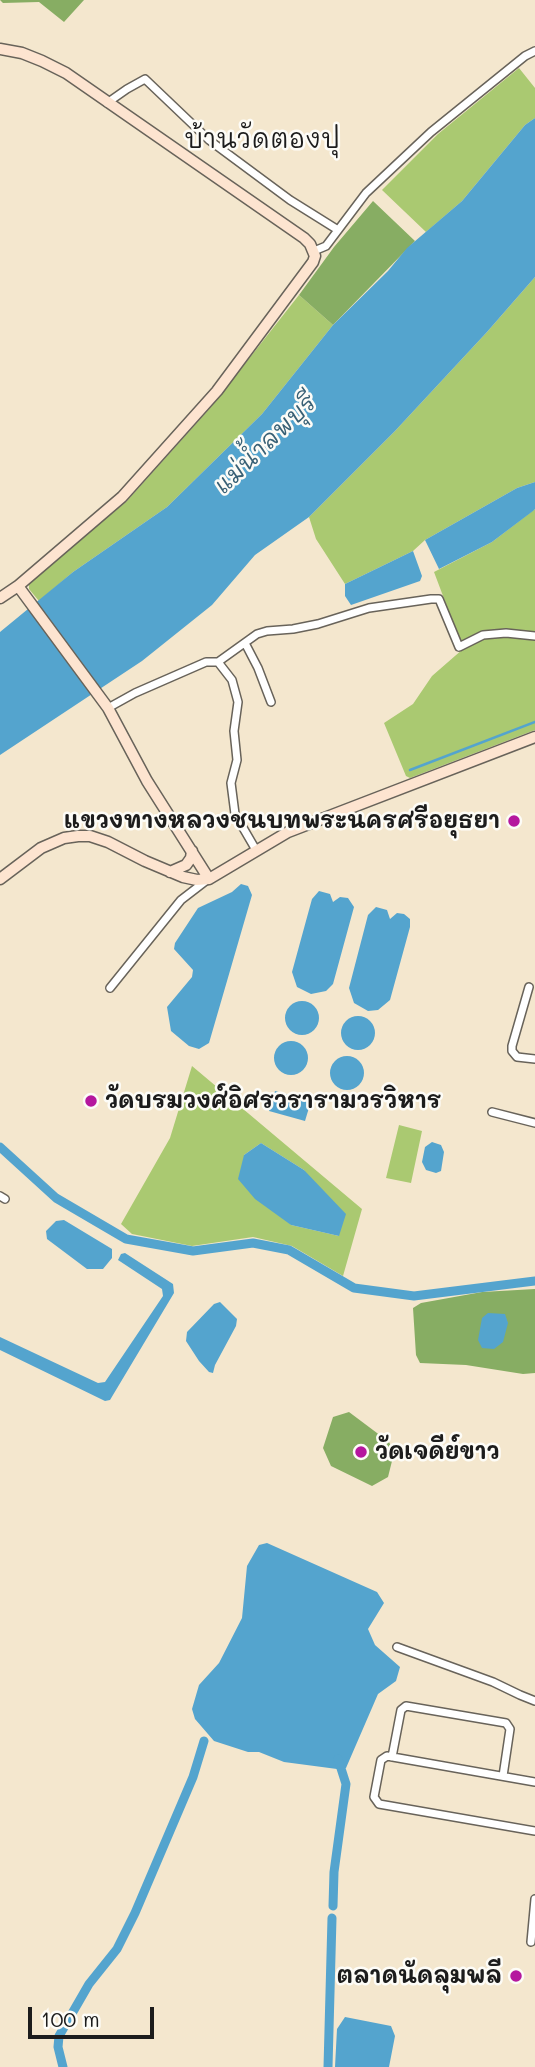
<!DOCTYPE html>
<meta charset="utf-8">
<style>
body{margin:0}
#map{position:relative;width:535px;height:2067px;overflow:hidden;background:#f4e7ce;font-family:Mali,sans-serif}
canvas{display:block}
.scale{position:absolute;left:28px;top:2007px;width:126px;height:32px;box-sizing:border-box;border:4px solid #1c1c1c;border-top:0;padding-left:9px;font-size:21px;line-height:24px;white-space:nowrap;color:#1c1c1c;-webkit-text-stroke:5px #fdfcf7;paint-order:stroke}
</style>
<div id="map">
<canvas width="535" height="2067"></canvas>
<div class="scale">100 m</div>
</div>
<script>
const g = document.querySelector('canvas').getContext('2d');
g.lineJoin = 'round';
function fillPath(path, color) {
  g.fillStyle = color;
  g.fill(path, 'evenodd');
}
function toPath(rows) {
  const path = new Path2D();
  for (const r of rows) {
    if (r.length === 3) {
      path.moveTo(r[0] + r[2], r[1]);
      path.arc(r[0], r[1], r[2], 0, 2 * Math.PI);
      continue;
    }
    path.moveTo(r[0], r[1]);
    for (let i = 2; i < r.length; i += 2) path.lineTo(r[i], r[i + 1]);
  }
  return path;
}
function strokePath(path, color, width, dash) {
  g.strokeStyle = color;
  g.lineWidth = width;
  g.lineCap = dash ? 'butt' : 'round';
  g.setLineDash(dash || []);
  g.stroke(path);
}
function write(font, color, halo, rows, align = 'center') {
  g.font = font + ' Mali,"Playpen Sans Thai",sans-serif';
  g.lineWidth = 5;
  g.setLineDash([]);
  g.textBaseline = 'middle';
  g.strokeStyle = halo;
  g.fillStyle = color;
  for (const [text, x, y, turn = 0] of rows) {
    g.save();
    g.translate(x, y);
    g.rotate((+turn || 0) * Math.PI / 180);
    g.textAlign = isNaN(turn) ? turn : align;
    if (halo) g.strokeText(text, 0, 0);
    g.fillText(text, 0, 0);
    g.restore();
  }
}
fillPath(toPath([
 [519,68,535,88,535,118,525,125,462,201,426,232,382,190,438,134],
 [535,277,535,482,517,488,425,540,413,551,345,584,316,539,309,517,395,431,487,332],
 [299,295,333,325,262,414,167,507,73,572,39,601,29,589,29,582,126,502,211,407],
 [535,509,535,730,410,778,406,776,384,723,413,704,432,676,463,649,434,572,492,542],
 [192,1066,362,1209,343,1276,292,1246,253,1237,192,1246,132,1234,121,1224,170,1138],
 [261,1143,304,1170,339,1236,291,1225,244,1155],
 [399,1125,422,1131,411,1183,386,1178]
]), '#aac971');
fillPath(toPath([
 [0,0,84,0,64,22,39,2,3,3],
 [373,201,415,241,333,325,299,295,334,247],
 [535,1289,535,1373,523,1374,466,1365,420,1363,416,1355,413,1308,421,1303,482,1292],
 [349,1412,389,1442,394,1453,388,1477,372,1486,331,1466,323,1448,333,1417]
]), '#87ad63');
fillPath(toPath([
 [535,118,535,277,487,332,395,431,309,517,255,555,212,605,142,661,0,755,0,632,73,572,167,507,262,414,333,325,388,271,407,248,462,201,525,125],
 [535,482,535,509,533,511,492,542,439,569,425,540,517,488],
 [413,551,422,576,420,581,351,605,345,596,345,584],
 [241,884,248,886,252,895,209,1043,199,1049,189,1046,171,1031,167,1007,192,977,193,970,174,949,175,943,198,908,232,892],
 [319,891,330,894,333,902,340,897,348,898,354,907,333,984,326,991,311,994,297,987,292,972,312,899],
 [376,907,387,910,390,919,397,913,404,914,410,919,410,927,390,1000,378,1010,368,1011,354,1003,349,988,368,915],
 [302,1018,17],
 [358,1033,17],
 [291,1058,17],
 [347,1073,17],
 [275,1091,311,1101,305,1121,269,1111],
 [432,1142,441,1145,444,1152,441,1171,436,1173,426,1170,422,1162,425,1147],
 [261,1143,304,1170,346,1214,339,1236,291,1225,255,1199,238,1179,244,1155],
 [64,1220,112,1249,112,1258,103,1269,87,1269,47,1239,46,1231,56,1221],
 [125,1253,173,1284,174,1293,110,1400,105,1401,0,1350,0,1337,98,1383,105,1382,163,1296,162,1289,118,1260,121,1254],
 [220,1302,237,1319,236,1326,215,1365,213,1373,209,1372,199,1361,186,1341,187,1332,214,1304],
 [488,1313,505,1314,508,1323,503,1342,494,1349,482,1348,478,1340,482,1318],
 [267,1543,377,1592,384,1603,368,1629,375,1645,400,1667,396,1681,378,1694,346,1768,337,1769,284,1762,259,1752,248,1752,214,1741,195,1719,192,1709,199,1685,219,1663,242,1618,247,1566,259,1545],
 [345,2017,391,2026,395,2036,389,2067,335,2067,337,2029]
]), '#54a4ce');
strokePath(toPath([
 [410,770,535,722]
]), '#54a4ce', 2.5);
strokePath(toPath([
 [0,1147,56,1198,126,1239,193,1251,253,1243,289,1250,354,1288,414,1296,535,1281],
 [333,1906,334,1872,346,1784,338,1759],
 [63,2067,58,2047,59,2036,89,1984,117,1949,135,1913,193,1777,204,1741],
 [328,2067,332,1918]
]), '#54a4ce', 9);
const street = toPath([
 [107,103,127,89,145,79,209,140,290,200,338,230],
 [314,251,326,246,366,193,431,132,525,56,535,51],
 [245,643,258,668,271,702],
 [218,662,257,634,267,631,293,629,318,624,369,608,431,599,439,599,459,647,483,635,506,633,535,636],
 [108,708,135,693,206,662,218,662,232,680,238,702,234,731,237,760,231,783,235,814,256,850],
 [529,987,512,1046,512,1051,517,1057,535,1059],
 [110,988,181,900,207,880],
 [492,1112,535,1123],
 [0,1196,5,1199],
 [397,1647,493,1682,520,1695,535,1701],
 [392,1757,401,1710,406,1706,506,1723,510,1729,503,1776],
 [535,1782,387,1756,381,1760,374,1797,379,1804,535,1831],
 [531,1942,535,1899]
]);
const secondary = toPath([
 [0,49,22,53,42,61,66,73,304,238,310,244,315,256,313,262,217,391,122,497,18,586,0,598],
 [18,586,108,708,147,781,209,879],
 [170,872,186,865,191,858,192,851],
 [0,879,41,848,64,838,78,836,90,836,108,842,145,861,183,877,197,880,209,879,288,832,535,737]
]);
strokePath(street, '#68635a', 10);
strokePath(secondary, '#68635a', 13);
strokePath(street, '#fff', 7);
strokePath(secondary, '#fde4d0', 10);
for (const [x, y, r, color] of [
 [514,821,7,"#b5179e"],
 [91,1101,7,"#b5179e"],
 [361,1452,7,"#b5179e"],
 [516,1976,7,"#b5179e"]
]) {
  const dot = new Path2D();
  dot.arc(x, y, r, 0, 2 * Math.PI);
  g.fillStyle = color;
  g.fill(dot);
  strokePath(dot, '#fdfcf7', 2.5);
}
write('bold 23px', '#1c1c1c', '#fdfcf7', [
 ["แขวงทางหลวงชนบทพระนครศรีอยุธยา",500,821],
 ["วัดบรมวงศ์อิศรวรารามวรวิหาร",105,1101,"left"],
 ["วัดเจดีย์ขาว",375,1452,"left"],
 ["ตลาดนัดลุมพลี",502,1976]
], 'right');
write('italic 24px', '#386075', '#fdfcf7', [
 ["แม่น้ำลพบุรี",266,444,-44]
]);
write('26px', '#1c1c1c', '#fdfcf7', [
 ["บ้านวัดตองปุ",262,140]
]);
</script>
